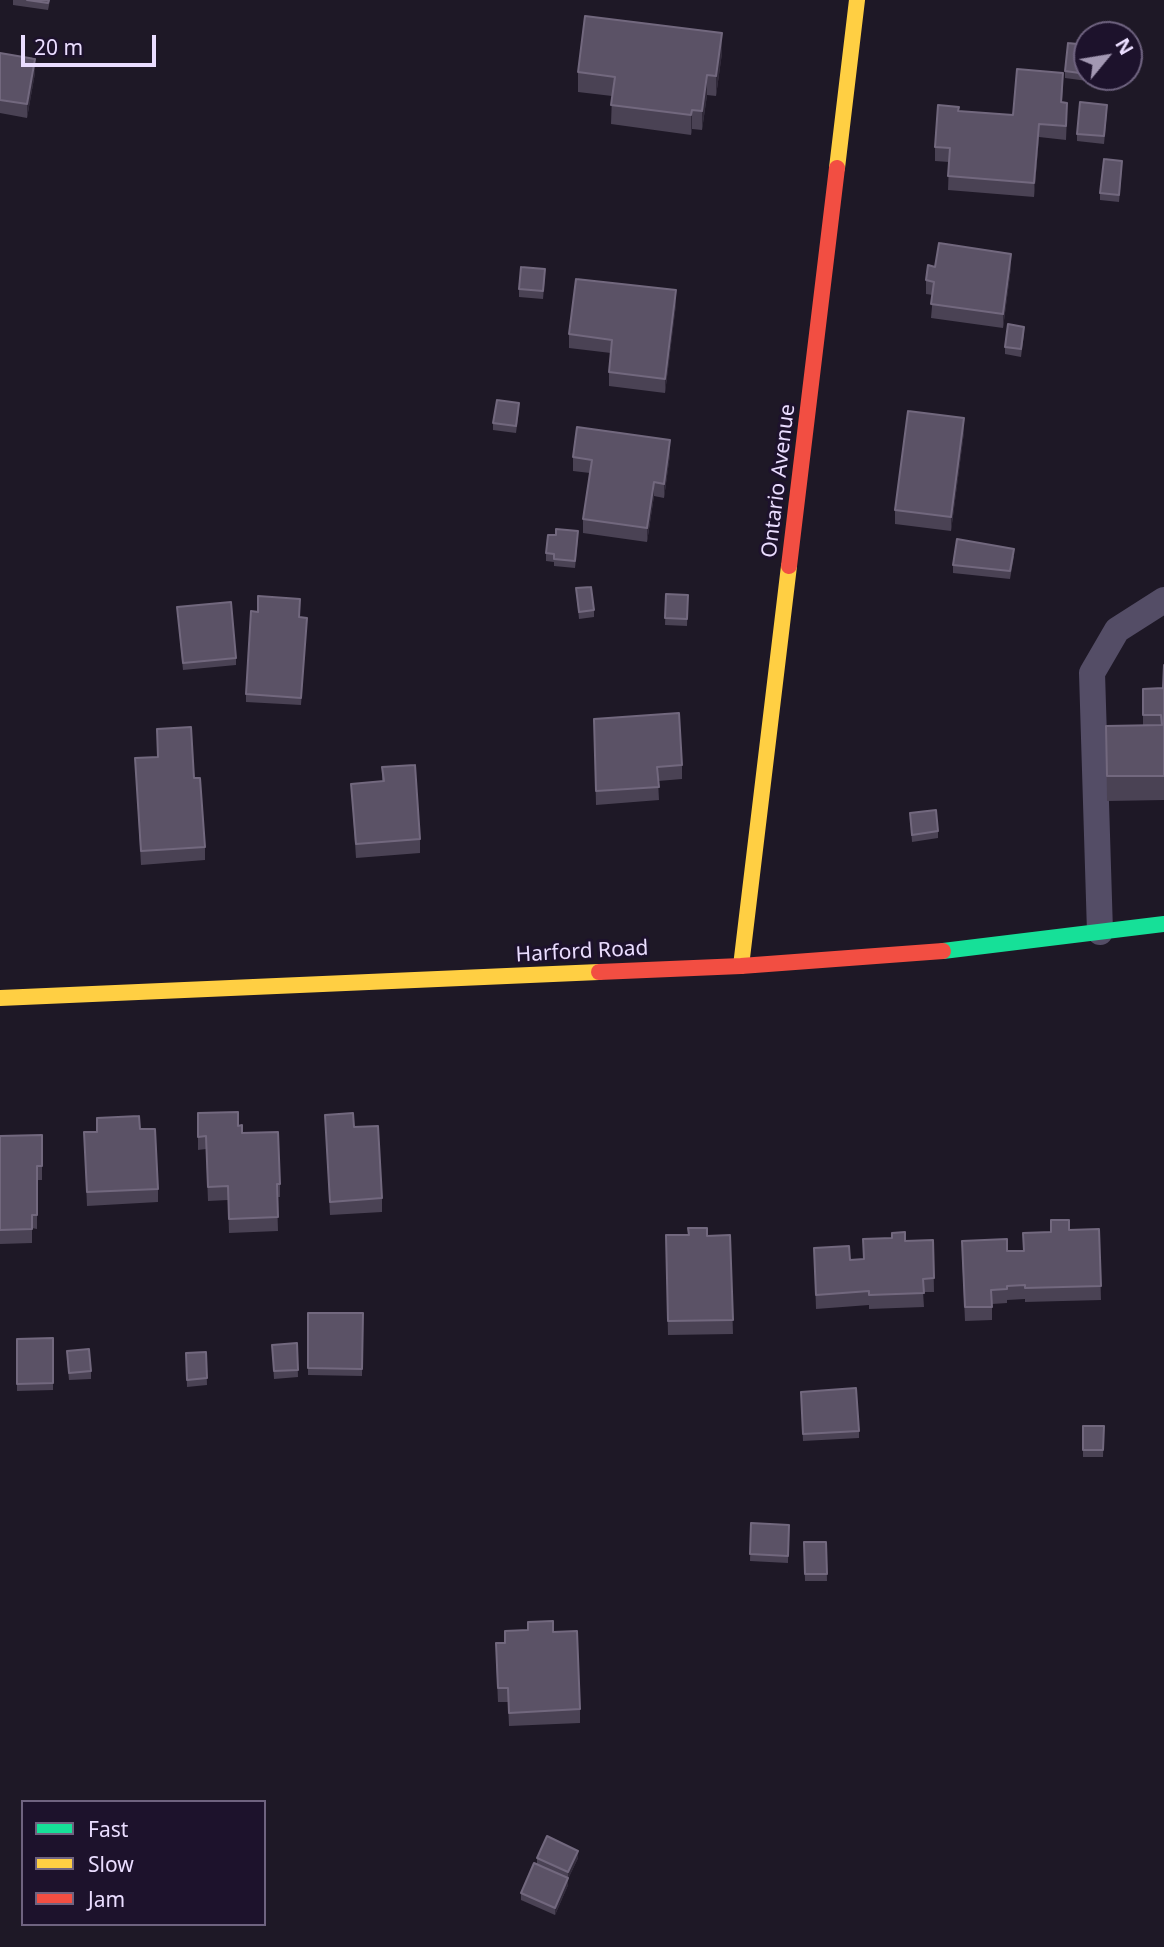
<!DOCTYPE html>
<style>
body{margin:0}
#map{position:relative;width:1164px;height:1947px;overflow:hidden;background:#1e1826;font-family:"Noto Sans",sans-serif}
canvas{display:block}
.legend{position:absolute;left:21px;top:1800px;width:245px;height:126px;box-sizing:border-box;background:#1d122c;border:2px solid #6f6380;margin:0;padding:9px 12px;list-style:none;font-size:21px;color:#eaddff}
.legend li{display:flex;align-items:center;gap:14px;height:35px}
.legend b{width:35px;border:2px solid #6f6380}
.north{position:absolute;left:1073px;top:21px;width:70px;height:70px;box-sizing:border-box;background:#1d122c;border:2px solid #6f6380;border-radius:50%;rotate:60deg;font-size:19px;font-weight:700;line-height:28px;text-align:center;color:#eaddff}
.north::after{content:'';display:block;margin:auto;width:24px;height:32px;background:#a398b3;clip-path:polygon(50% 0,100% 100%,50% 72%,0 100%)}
.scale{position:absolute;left:21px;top:35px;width:135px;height:32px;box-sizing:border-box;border:4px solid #eaddff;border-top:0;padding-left:9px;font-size:21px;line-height:24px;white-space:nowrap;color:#eaddff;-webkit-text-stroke:5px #1d122c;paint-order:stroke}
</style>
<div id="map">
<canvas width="1164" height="1947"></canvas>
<ul class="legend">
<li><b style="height:9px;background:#16e098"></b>Fast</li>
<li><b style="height:9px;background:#ffcf43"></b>Slow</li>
<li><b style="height:9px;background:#f24e42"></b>Jam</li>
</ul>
<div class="north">N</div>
<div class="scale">20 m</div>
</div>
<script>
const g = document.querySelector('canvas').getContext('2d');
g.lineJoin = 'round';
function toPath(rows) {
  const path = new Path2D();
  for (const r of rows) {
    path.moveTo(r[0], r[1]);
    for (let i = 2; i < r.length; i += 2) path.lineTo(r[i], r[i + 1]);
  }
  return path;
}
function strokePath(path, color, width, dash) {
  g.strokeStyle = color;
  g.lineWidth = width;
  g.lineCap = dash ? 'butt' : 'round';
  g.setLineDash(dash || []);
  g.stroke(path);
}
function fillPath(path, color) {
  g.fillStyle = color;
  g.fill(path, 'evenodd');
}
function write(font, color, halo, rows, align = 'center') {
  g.font = font + ' "Noto Sans",sans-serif';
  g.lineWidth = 6;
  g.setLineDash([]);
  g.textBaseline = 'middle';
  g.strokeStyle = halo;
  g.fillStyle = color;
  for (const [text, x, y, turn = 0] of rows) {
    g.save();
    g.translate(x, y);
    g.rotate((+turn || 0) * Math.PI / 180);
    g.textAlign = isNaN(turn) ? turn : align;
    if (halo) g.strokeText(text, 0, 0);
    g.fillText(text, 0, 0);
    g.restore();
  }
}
strokePath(toPath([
 [1100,932,1092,673,1117,630,1164,600]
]), '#544d66', 26);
strokePath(toPath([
 [943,951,1164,924]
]), '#16e098', 16);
strokePath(toPath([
 [837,168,857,0],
 [741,966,789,566],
 [0,998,599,972]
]), '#ffcf43', 16);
strokePath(toPath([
 [789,566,837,168],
 [599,972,741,966,943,951]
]), '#f24e42', 16);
fillPath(toPath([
 [13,0,50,0,48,10,13,5],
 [1087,45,1087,77,1126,77,1125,86,1065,78,1065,71],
 [0,53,35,73,27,118,0,113],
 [722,53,716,96,707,95,702,130,692,129,691,135,611,124,612,96,578,92,578,72],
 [1063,87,1062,102,1067,117,1066,140,1039,137,1034,197,948,190,949,162,935,161,935,147,959,111,1013,115],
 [1107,112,1104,144,1077,141,1077,134],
 [1122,168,1119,202,1100,200,1100,193],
 [935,267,1011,267,1003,328,931,318,933,295,926,294,926,280],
 [545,276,543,299,519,297,519,289],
 [676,304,665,393,609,386,609,372,611,353,569,348,569,334],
 [1024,334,1021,357,1005,354,1005,347],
 [519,410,516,433,493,430,493,423],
 [964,432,951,531,895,524,895,510],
 [670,454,664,498,654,496,647,542,583,533,583,519,590,473,573,471,573,457],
 [578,538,575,568,554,566,554,562,546,561,546,553],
 [1014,556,1010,579,953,573,953,565],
 [576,588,594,610,594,617,579,619],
 [666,594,688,595,687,626,665,625],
 [177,607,236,658,236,665,183,670],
 [299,617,307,618,301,705,246,702,246,694],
 [1164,665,1164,800,1107,801,1106,726,1143,725,1143,689,1163,688],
 [594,719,682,765,682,779,658,781,659,800,596,805],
 [157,729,194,778,205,847,205,860,141,865,135,758,158,757],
 [382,767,420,839,420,853,356,858,351,784,382,781],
 [910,813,938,831,938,838,912,842],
 [198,1113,238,1126,242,1133,280,1184,280,1197,277,1197,278,1231,229,1233,228,1200,208,1201,206,1149,198,1150],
 [325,1115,354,1127,382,1198,382,1212,330,1215],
 [97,1118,140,1129,158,1189,158,1202,87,1206,84,1132,97,1132],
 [42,1135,42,1180,37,1180,37,1229,32,1228,32,1243,0,1244,0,1136],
 [1099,1229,1101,1300,1025,1302,1025,1299,1007,1300,1007,1303,992,1304,992,1320,965,1321,962,1255,1023,1251,1023,1233],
 [688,1235,730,1235,733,1334,668,1335,666,1249],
 [863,1239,905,1241,933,1240,934,1292,923,1292,924,1307,869,1309,869,1305,816,1309,814,1248,850,1260,863,1259],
 [308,1313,363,1313,362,1376,308,1375],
 [53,1338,53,1390,17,1391,17,1339],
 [297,1343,298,1377,274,1379,272,1345],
 [206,1352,207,1385,187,1387,186,1353],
 [67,1358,91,1371,91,1379,69,1380],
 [801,1392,859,1431,859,1438,803,1441],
 [1083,1426,1104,1426,1103,1457,1083,1457],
 [751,1523,789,1525,788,1563,750,1561],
 [804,1542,826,1542,827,1581,805,1581],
 [553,1632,580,1709,580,1723,509,1726,508,1702,498,1702,496,1657,505,1643],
 [537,1858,578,1858,568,1879,568,1885,555,1915,521,1900,521,1893,537,1864]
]), '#4a4254');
fillPath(toPath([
 [722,33,722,53,716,96,716,76],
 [35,59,35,73,27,118,27,104],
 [707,75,707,95,702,130,702,111],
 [692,110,692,129,691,135,691,115],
 [1039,124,1039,137,1034,197,1034,183],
 [1011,254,1011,267,1003,328,1003,314],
 [676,290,676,304,665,393,665,379],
 [964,418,964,432,951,531,951,517],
 [670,440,670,454,664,498,664,484],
 [654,482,654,496,647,542,647,528],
 [578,1851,578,1858,568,1879,568,1885,555,1915,555,1908,568,1878,568,1872]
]), '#312a3a');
const building = toPath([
 [27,0,49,0,48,3,27,0],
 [585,16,722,33,716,76,707,75,702,111,692,110,691,115,611,105,615,77,578,72,585,16],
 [1068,43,1087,45,1087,74,1065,71,1068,43],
 [0,53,35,59,27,104,0,100,0,53],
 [1017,69,1063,73,1061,102,1067,103,1066,126,1039,124,1034,183,948,176,950,148,935,147,938,105,959,107,958,111,1013,115,1017,69],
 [1080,102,1107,105,1104,136,1077,134,1080,102],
 [1104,159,1122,161,1119,195,1100,193,1104,159],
 [939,243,1011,254,1003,314,931,304,934,282,926,280,928,265,935,267,939,243],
 [521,267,545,269,543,291,519,289,521,267],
 [576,279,676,290,665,379,609,372,612,340,569,334,576,279],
 [1008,324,1024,327,1021,349,1005,347,1008,324],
 [497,400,519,403,516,426,493,423,497,400],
 [908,411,964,418,951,517,895,510,908,411],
 [577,427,670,440,664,484,654,482,647,528,583,519,592,460,573,457,577,427],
 [556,529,578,531,575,561,554,559,554,554,546,553,548,535,556,535,556,529],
 [957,539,1014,549,1010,571,953,565,957,539],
 [591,587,594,610,579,612,576,588,591,587],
 [666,594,688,595,687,619,665,618,666,594],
 [258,596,300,599,299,617,307,618,301,698,246,694,251,611,258,612,258,596],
 [231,602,236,658,183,663,177,607,231,602],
 [1164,665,1164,776,1107,776,1106,726,1162,725,1161,715,1143,715,1143,689,1163,688,1164,665],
 [679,713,682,765,657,767,659,787,596,791,594,719,679,713],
 [191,727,194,778,200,778,205,847,141,851,135,758,158,757,157,729,191,727],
 [415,765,420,839,356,844,351,784,384,781,382,767,415,765],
 [936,810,938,831,912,835,910,813,936,810],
 [238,1112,238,1126,242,1125,242,1133,278,1132,280,1184,277,1184,278,1217,229,1219,228,1186,208,1187,206,1136,198,1137,198,1113,238,1112],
 [353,1113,354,1127,378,1126,382,1198,330,1202,325,1115,353,1113],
 [139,1116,140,1129,155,1129,158,1189,87,1192,84,1132,97,1132,97,1118,139,1116],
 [42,1135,42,1166,37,1166,37,1215,32,1215,32,1229,0,1230,0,1136,42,1135],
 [1051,1220,1069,1220,1069,1230,1099,1229,1101,1286,1025,1288,1025,1285,1007,1286,1007,1289,991,1290,992,1307,965,1307,962,1241,1007,1239,1007,1251,1024,1251,1023,1233,1051,1232,1051,1220],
 [688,1228,707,1228,707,1236,730,1235,733,1320,668,1321,666,1235,689,1235,688,1228],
 [905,1232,905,1241,933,1240,934,1278,923,1279,924,1293,869,1295,869,1291,816,1295,814,1248,849,1246,850,1260,864,1259,863,1239,892,1238,892,1233,905,1232],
 [308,1313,363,1313,362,1369,308,1368,308,1313],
 [53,1338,53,1383,17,1384,17,1339,53,1338],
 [297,1343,298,1370,274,1371,272,1345,297,1343],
 [89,1349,91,1371,69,1373,67,1351,89,1349],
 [206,1352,207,1378,187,1380,186,1353,206,1352],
 [856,1388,859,1431,803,1434,801,1392,856,1388],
 [1083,1426,1104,1426,1103,1450,1083,1450,1083,1426],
 [751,1523,789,1525,788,1556,750,1554,751,1523],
 [804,1542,826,1542,827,1574,805,1574,804,1542],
 [553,1621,553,1632,577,1631,580,1709,509,1713,508,1688,498,1688,496,1643,505,1643,505,1631,528,1630,528,1622,553,1621],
 [547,1836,578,1851,568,1872,537,1858,547,1836],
 [534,1863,568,1878,555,1908,521,1893,534,1863]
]);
fillPath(building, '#5b5266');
strokePath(building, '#72687e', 2);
write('21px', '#eaddff', '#1d122c', [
 ["Ontario Avenue",779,481,-83],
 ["Harford Road",582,952,-3]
]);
</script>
